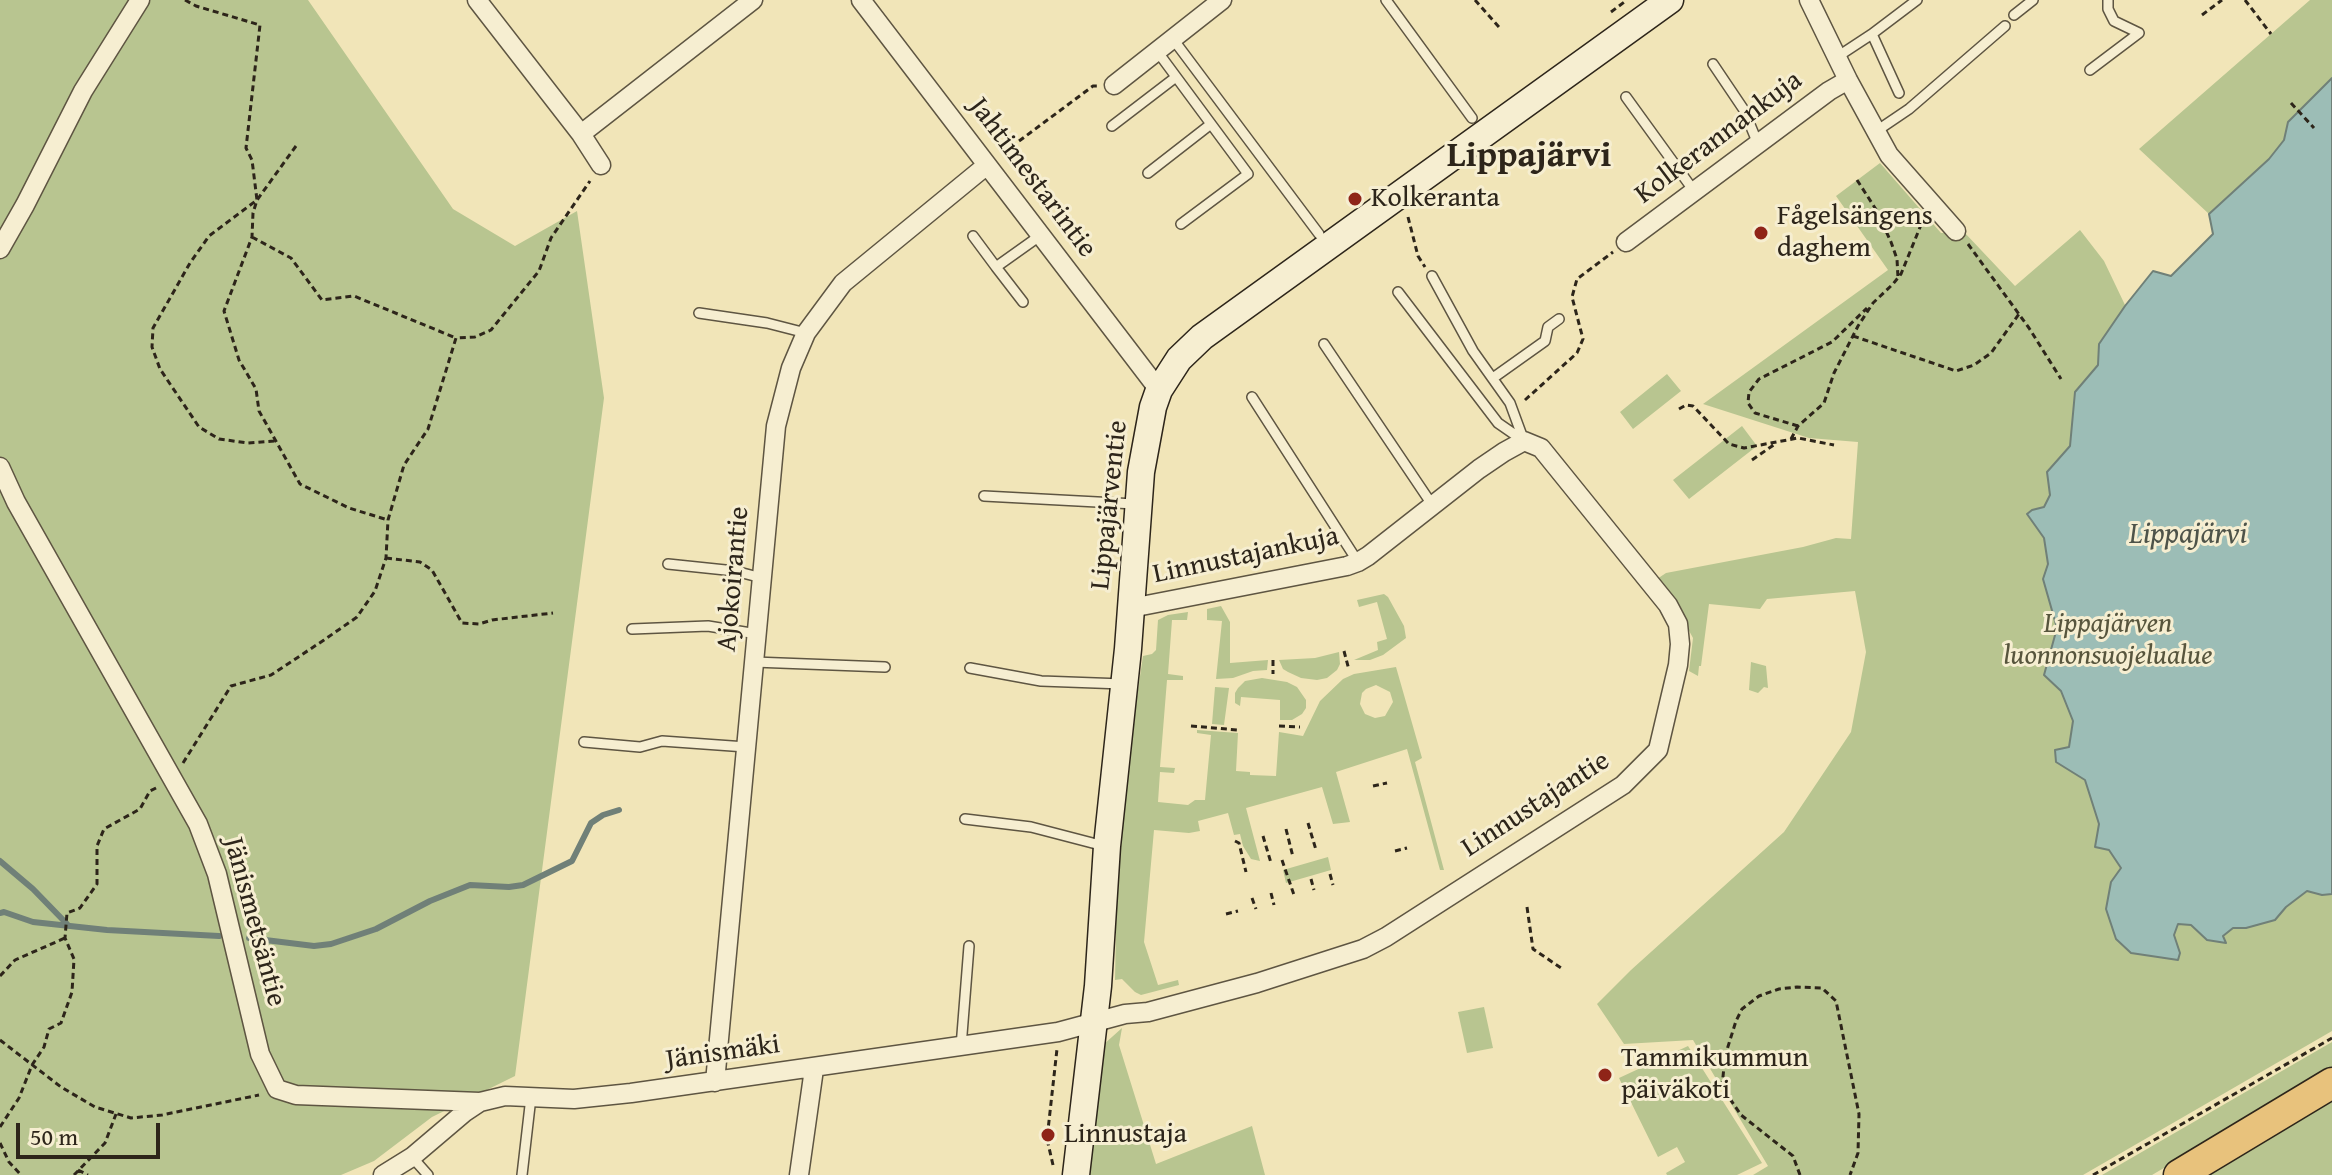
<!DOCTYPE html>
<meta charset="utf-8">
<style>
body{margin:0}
#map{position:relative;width:2332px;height:1175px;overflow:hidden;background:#f1e5b8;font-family:"Gentium Book Plus",serif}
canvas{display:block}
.scale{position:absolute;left:16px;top:1123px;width:144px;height:36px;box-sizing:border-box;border:4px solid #2d251a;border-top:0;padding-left:10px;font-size:24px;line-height:28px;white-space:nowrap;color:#2d251a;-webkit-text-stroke:6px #f6eed1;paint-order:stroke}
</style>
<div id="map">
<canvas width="2332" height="1175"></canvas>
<div class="scale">50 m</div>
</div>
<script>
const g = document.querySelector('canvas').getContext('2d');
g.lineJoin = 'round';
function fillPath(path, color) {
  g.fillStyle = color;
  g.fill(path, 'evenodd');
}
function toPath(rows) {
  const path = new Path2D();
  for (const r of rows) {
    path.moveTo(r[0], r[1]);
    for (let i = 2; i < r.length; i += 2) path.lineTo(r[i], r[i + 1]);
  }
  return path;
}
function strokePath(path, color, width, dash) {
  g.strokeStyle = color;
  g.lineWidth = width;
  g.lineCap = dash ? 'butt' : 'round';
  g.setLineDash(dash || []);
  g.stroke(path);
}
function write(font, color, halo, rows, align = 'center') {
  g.font = font + ' "Gentium Book Plus",serif';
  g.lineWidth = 6;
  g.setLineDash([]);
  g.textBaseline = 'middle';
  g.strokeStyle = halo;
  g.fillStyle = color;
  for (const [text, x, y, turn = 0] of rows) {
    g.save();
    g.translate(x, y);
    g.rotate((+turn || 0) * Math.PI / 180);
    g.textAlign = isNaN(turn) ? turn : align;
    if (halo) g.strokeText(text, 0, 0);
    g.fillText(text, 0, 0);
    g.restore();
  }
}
fillPath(toPath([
 [0,0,308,0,453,209,515,246,577,211,604,398,515,1076,432,1117,374,1161,341,1175,0,1175],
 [2310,0,2332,0,2332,1031,2083,1175,1753,1175,1768,1166,1693,1040,1624,1044,1597,1004,1631,970,1784,832,1851,732,1866,652,1855,591,1767,599,1760,609,1709,604,1701,666,1699,666,1698,676,1689,671,1693,638,1668,592,1657,579,1666,573,1803,547,1836,538,1851,539,1858,442,1809,438,1703,404,1888,270,1836,196,1880,163,1941,233,1964,232,2015,286,2080,230,2104,261,2125,305,2153,271,2171,276,2214,233,2209,214,2139,149],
 [1667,374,1681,391,1633,429,1620,412],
 [1742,426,1757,446,1689,499,1673,480],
 [1384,594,1388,597,1404,626,1406,638,1383,655,1370,660,1354,660,1378,650,1377,642,1387,639,1377,602,1359,607,1357,600],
 [1221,606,1230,622,1230,663,1268,660,1267,670,1253,671,1233,678,1216,679,1222,621,1207,620,1207,609],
 [1188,612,1187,620,1172,620,1168,674,1183,676,1183,680,1167,680,1160,767,1175,768,1174,773,1160,772,1158,802,1188,805,1195,800,1205,800,1211,735,1197,733,1197,730,1238,733,1236,771,1250,772,1250,775,1276,776,1279,732,1303,736,1320,701,1343,679,1354,674,1396,667,1422,758,1415,762,1444,870,1440,870,1407,749,1336,772,1350,822,1333,824,1322,787,1246,808,1260,861,1251,859,1243,846,1240,834,1234,835,1228,813,1198,821,1200,831,1189,833,1154,830,1144,942,1158,985,1178,980,1179,985,1141,995,1135,992,1122,979,1115,980,1118,825,1143,656,1152,654,1156,650,1158,620,1168,615],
 [1376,685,1390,692,1393,702,1385,716,1375,718,1365,714,1360,704,1362,693,1366,689],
 [1339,652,1340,664,1337,670,1327,678,1317,680,1301,678,1288,672,1283,669,1279,660,1315,658],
 [1751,662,1766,666,1768,688,1764,687,1758,693,1749,690],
 [1262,678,1287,682,1297,687,1306,700,1306,708,1302,714,1292,720,1280,720,1280,700,1241,697,1240,706,1235,703,1235,693,1238,688,1245,681],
 [1215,687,1229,688,1224,725,1212,724],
 [1328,857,1331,870,1286,883,1283,870],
 [1484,1007,1493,1048,1467,1053,1458,1012],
 [1122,1028,1119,1045,1156,1164,1252,1126,1265,1175,1086,1175,1103,1045],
 [2332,1042,2332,1069,2152,1175,2102,1175],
 [1688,1046,1762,1163,1737,1175,1667,1175,1666,1173,1685,1162,1677,1147,1658,1157,1619,1078],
 [2332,1097,2332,1175,2200,1175]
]), '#b8c590');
const water = toPath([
 [2332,78,2332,894,2322,895,2307,891,2286,907,2275,920,2246,928,2233,928,2223,936,2226,943,2207,940,2191,925,2178,924,2174,935,2180,953,2178,960,2131,953,2116,939,2106,909,2111,882,2121,868,2109,850,2095,847,2099,824,2085,780,2056,762,2055,750,2069,747,2073,721,2061,691,2044,675,2057,628,2043,579,2048,564,2044,538,2027,514,2032,510,2044,507,2050,495,2047,472,2070,446,2075,392,2098,365,2099,344,2125,306,2153,271,2171,276,2213,234,2209,214,2269,159,2284,140,2288,122,2332,78]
]);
fillPath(water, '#9cbdb6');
strokePath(water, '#708078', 2);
strokePath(toPath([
 [0,861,33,889,67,924],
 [0,913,4,912,33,922,107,930,219,936],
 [249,938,314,946,331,944,376,929,430,901,470,885,509,887,523,885,572,861,591,823,603,815,619,810]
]), '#708078', 6);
const lane = toPath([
 [1386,0,1472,118],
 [2014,15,2033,0],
 [1173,39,1319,234],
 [1157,51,1248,174,1181,224],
 [1837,57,1872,34],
 [1713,64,1744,110,1758,144],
 [2090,70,2139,33,2114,21,2108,9,2108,0],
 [1899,93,1872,34,1917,0],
 [1626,97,1694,191],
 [1112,126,1176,77],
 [1875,132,1909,109,2005,26],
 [1148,173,1211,124],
 [973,236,996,267],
 [1432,276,1473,351,1510,403,1524,441],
 [1398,292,1498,423,1524,441],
 [1023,302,996,267,1041,235],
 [699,313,767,323,806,333],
 [1324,344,1433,506],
 [1493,378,1545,341,1548,327,1559,319],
 [1252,397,1358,562],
 [984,496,1135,504],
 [668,564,735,571,762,578],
 [632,629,708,626,757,634],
 [754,662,885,667],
 [970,668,1041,681,1123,684],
 [584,742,640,747,662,741,746,747],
 [965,819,1031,827,1104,846],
 [961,1047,969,946],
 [412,1157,428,1175],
 [522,1175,531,1097]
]);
const street = toPath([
 [477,0,581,134,753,0],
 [861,0,1159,390],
 [1809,0,1848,80,1889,155,1956,231],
 [1114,85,1222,0],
 [581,134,601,165],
 [1626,242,1829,91,1848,80],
 [0,249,25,205,83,91,140,0],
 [0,467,16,502,198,824,217,874,260,1054,277,1089,296,1095,480,1102],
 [715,1082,776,426,791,368,806,333,843,283,987,165],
 [383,1175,412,1157,465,1112,480,1102,505,1096,574,1099,631,1093,1058,1032,1125,1014,1148,1012,1257,983,1363,949,1386,937,1623,785,1658,750,1678,665,1680,644,1678,624,1668,605,1541,448,1524,441,1504,452,1479,469,1368,556,1358,562,1347,566,1131,608],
 [799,1175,814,1069]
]);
const secondary = toPath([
 [1076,1175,1098,986,1107,846,1128,649,1141,472,1153,407,1159,390,1179,359,1202,337,1670,0]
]);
const primary = toPath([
 [2179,1175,2332,1083]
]);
strokePath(lane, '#5e5542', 12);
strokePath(street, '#5e5542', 21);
strokePath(secondary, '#2d251a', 29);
strokePath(primary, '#2d251a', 33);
strokePath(toPath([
 [185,0,196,6,260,25,246,148,252,160,257,200,209,236,190,263,153,328,152,347,160,369,199,427,219,439,248,443,275,441],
 [1475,0,1499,27],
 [2245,0,2271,34],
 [1611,12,1627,0],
 [2202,15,2222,0],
 [2291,103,2314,128],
 [296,146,257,200,253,213,252,237,224,311,239,360,256,389,259,411,300,484,349,508,388,520],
 [1003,153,1093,86,1097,86],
 [1857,180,1877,211,1891,242,1897,259,1898,278],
 [1408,217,1418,256,1425,267],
 [252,237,291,258,322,300,354,296,456,338],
 [1968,244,2029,328,2061,379],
 [1853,336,1956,371,1974,365,1991,353,2019,314],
 [1525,400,1577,353,1583,339,1572,297,1577,279,1613,252],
 [1679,409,1686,405,1693,406,1729,444,1744,448,1798,438,1834,445],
 [1798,426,1755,413,1748,403,1749,392,1759,379,1832,342,1867,308],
 [1791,439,1798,426,1824,403,1834,373,1858,326,1873,303,1893,284,1901,274,1923,220],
 [1752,460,1775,444],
 [386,558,420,562,432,570,462,623,479,624,492,620,553,613],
 [1344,651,1349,670],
 [1273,660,1273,674],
 [1191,726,1238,730],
 [1279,726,1300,727],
 [183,763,231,686,271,675,324,640,357,617,375,591,386,558,388,520,404,465,428,429,456,338,475,337,491,330,539,271,551,238,590,181],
 [1373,786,1387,783],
 [1308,823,1316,850],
 [1286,829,1293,857],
 [1263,836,1271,863],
 [1235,841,1239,843,1246,872],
 [1395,851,1407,848],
 [1282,860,1294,895],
 [1330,874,1333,885],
 [1311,879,1314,890],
 [1271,893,1274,905],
 [1252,898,1256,909],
 [1527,907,1533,949,1564,970],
 [1226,914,1238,911],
 [0,976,15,960,65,938],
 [0,1040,61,1087,95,1107,131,1118,162,1115,259,1095],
 [0,1127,19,1098,32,1065,44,1047,49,1029,61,1023,72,992,74,959,65,938,67,913,80,908,97,884,97,846,104,829,140,809,150,791,158,787],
 [0,1143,9,1162,21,1175],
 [1053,1165,1047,1139,1057,1049],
 [78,1170,88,1175],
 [74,1175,105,1143,116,1114],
 [1800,1175,1793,1156,1741,1115,1722,1087,1725,1056,1736,1021,1742,1009,1759,996,1779,989,1797,987,1822,988,1836,1001,1859,1114,1858,1153,1850,1175],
 [2093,1175,2332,1038]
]), '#2d251a', 3, [6, 4]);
strokePath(lane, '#f6eed1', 9);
strokePath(street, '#f6eed1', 18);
strokePath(secondary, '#f6eed1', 26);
strokePath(primary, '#e8c27c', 30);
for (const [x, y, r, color] of [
 [1355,199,8,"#8f2418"],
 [1761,233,8,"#8f2418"],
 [1605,1075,8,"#8f2418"],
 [1048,1135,8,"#8f2418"]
]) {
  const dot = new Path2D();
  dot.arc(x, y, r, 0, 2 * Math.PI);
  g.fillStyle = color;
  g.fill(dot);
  strokePath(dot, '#f6eed1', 3);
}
write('28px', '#2d251a', '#f6eed1', [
 ["Kolkerannankuja",1719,138,-37],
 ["Jahtimestarintie",1032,178,53],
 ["Lippajärventie",1110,505,-84],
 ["Linnustajankuja",1246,556,-12],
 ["Ajokoirantie",734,579,-85],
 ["Linnustajantie",1536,805,-33],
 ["Jänismetsäntie",254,922,75],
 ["Jänismäki",723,1053,-8]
]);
write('28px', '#2d251a', '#f6eed1', [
 ["Kolkeranta",1371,199],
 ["Fågelsängens",1777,217],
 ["daghem",1777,249],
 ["Tammikummun",1621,1059],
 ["päiväkoti",1621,1091],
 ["Linnustaja",1064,1135]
], 'left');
write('italic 28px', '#57553d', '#f6eed1', [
 ["Lippajärven",2108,625],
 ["luonnonsuojelualue",2108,657]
]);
write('italic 30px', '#4e5349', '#f6eed1', [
 ["Lippajärvi",2188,535]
]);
write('bold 36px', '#2d251a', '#f6eed1', [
 ["Lippajärvi",1529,157]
]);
</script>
